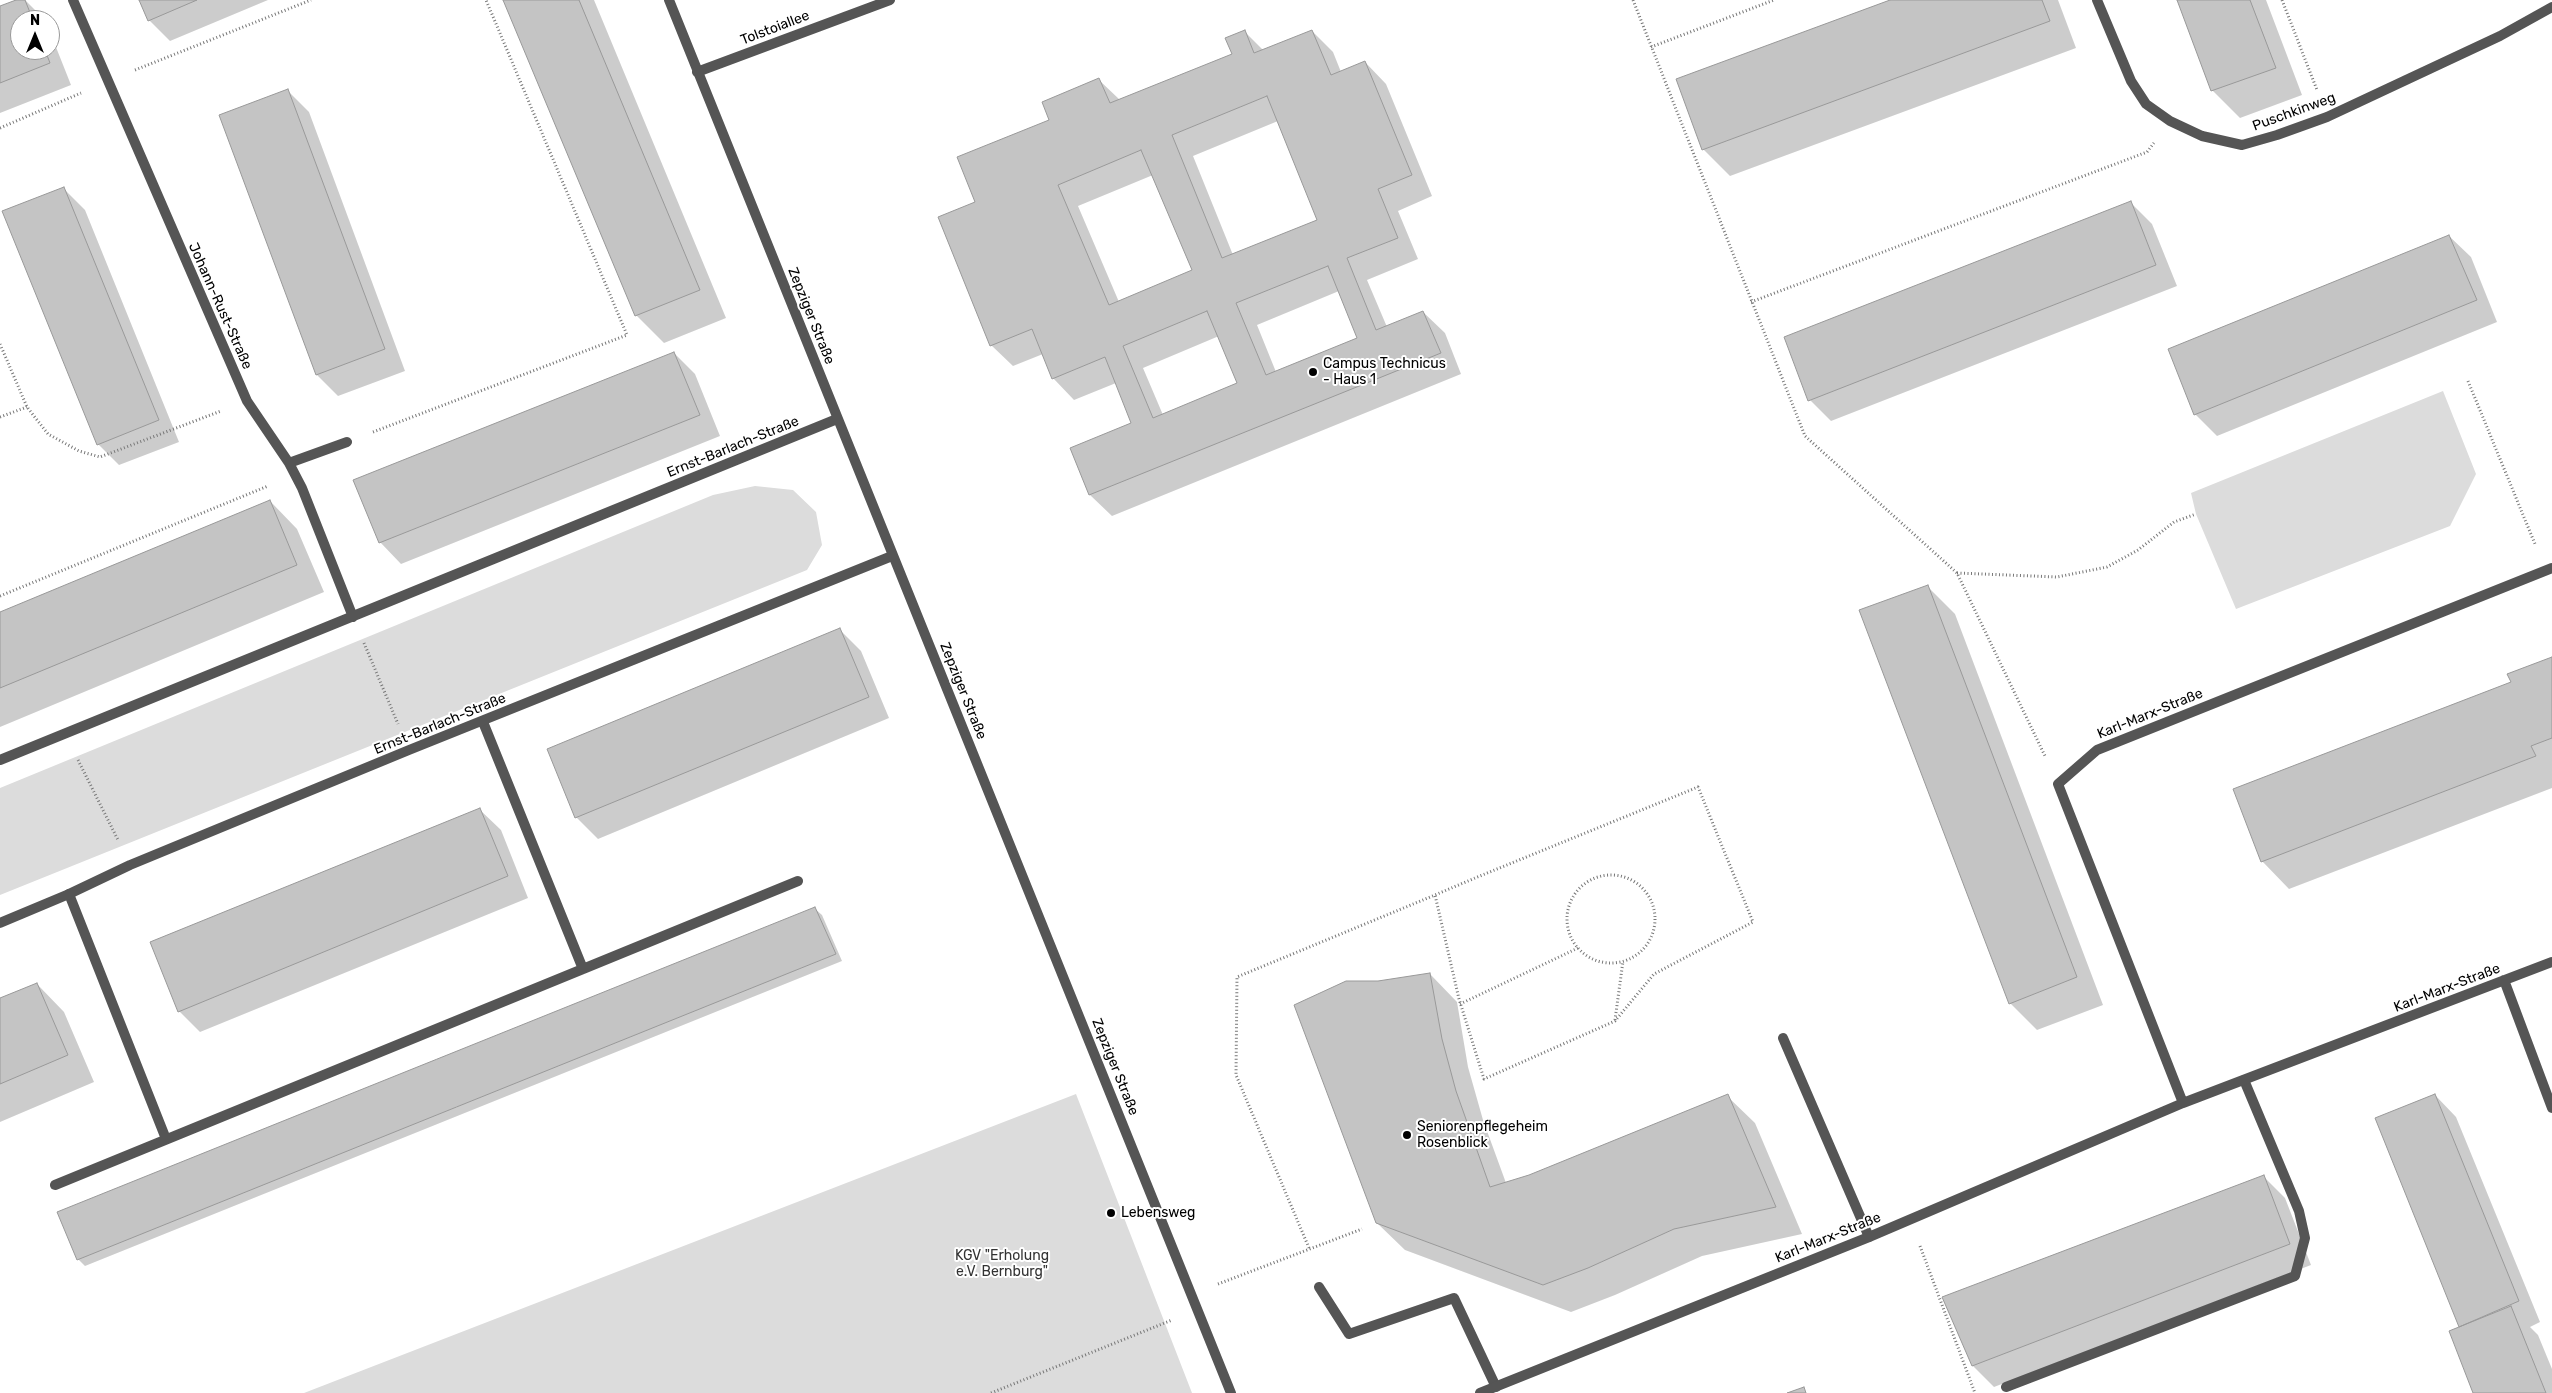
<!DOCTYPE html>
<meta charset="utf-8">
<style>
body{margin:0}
#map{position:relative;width:2552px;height:1393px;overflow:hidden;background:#fff;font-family:Rubik,sans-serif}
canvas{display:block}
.north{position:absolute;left:10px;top:10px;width:50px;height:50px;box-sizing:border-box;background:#fff;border:1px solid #999;border-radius:50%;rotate:0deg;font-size:14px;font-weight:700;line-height:20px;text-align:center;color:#000}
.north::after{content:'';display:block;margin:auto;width:18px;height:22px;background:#000;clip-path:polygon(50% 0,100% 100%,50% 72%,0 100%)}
</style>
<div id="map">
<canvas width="2552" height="1393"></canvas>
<div class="north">N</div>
</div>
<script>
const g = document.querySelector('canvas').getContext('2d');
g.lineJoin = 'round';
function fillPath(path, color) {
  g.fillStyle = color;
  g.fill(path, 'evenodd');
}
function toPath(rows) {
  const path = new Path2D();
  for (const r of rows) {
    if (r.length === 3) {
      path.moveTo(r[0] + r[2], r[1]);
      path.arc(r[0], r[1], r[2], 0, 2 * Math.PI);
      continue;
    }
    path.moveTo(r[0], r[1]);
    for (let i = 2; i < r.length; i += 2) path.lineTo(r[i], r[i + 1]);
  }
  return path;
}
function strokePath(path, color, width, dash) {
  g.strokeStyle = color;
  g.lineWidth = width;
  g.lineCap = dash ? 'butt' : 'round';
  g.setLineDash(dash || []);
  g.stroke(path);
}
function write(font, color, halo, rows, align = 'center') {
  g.font = font + ' Rubik,sans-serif';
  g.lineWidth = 4;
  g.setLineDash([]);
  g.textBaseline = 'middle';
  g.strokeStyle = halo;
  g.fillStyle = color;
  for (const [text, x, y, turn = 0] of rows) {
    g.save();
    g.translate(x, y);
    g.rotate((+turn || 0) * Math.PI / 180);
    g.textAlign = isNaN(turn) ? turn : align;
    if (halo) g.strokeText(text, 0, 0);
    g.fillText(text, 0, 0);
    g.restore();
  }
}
fillPath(toPath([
 [2443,391,2476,474,2450,526,2236,609,2196,514,2191,493],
 [755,486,793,490,816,512,822,545,807,570,0,895,0,788,713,495],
 [1076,1094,1192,1393,304,1393]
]), '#dcdcdc');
fillPath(toPath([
 [19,0,25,0,45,20,20,20,20,50,50,50,50,32,71,85,0,113,0,8],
 [140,0,268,0,170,41,149,20],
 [505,0,594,0,726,318,664,343,637,316],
 [1893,0,2058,0,2076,48,1730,176,1703,149],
 [2178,0,2266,0,2302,95,2240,118,2213,91],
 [1244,31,1263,50,1312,31,1333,52,1341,72,1365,62,1386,84,1432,196,1398,211,1418,259,1367,280,1387,327,1423,312,1445,333,1461,374,1112,516,1090,495,1072,448,1133,424,1116,383,1074,400,1053,378,1043,354,1013,366,991,345,977,202,1051,120,1099,80,1120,100,1233,55],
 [1278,121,1319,220,1233,255,1193,156],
 [1153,175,1194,271,1119,302,1078,206],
 [1339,291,1359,339,1276,372,1257,325],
 [1219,336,1238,384,1163,415,1143,368],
 [288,91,309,112,405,371,338,396,317,375],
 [63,188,85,210,179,442,119,465,98,444],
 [2130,202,2152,224,2177,286,1831,421,1810,400],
 [2449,236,2471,257,2497,322,2217,436,2195,414],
 [674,353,695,374,720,436,401,564,380,542],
 [270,501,297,529,324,592,0,727,0,613],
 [1927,586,1955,614,2103,1005,2037,1030,2010,1003],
 [839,629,861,651,889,718,598,839,576,817],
 [2552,658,2552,788,2289,889,2262,861,2513,683],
 [479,809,501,830,528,898,200,1032,179,1011],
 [814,908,822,915,842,961,85,1266,78,1259],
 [1430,974,1457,1002,1468,1067,1483,1120,1506,1183,1529,1176,1727,1096,1755,1123,1802,1234,1702,1256,1615,1295,1571,1312,1405,1250,1377,1223,1378,982],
 [37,984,64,1012,94,1082,0,1122,0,1000],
 [2435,1095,2456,1117,2540,1322,2530,1327,2538,1335,2552,1369,2552,1393,2475,1393,2460,1326],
 [2263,1176,2285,1198,2311,1265,1994,1387,1973,1366,1944,1298]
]), '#0003');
const building = toPath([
 [16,0,25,0,33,20,20,20,20,50,45,50,50,63,0,83,0,6,16,0],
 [139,0,197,0,148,21,139,0],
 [503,0,579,0,700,290,635,316,503,0],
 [1890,0,2042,0,2050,21,1702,150,1676,79,1890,0],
 [2177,0,2250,0,2276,68,2211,91,2177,0],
 [1245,30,1254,53,1312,30,1331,75,1365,61,1412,175,1378,189,1398,238,1347,258,1376,330,1423,311,1441,353,1089,495,1070,448,1131,423,1105,357,1052,379,1032,329,990,346,938,217,975,202,957,157,1049,120,1042,102,1099,78,1110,103,1232,54,1225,38,1245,30],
 [1267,96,1317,220,1222,258,1172,135,1267,96],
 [1141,150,1192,270,1109,305,1058,185,1141,150],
 [1328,266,1357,338,1266,375,1236,303,1328,266],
 [1207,311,1237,383,1153,418,1123,346,1207,311],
 [288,89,385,349,316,375,219,115,288,89],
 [64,187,159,420,97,445,2,211,64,187],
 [2131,201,2156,265,1808,401,1784,337,2131,201],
 [2449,235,2477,300,2194,415,2168,349,2449,235],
 [674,352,700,415,379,543,353,480,674,352],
 [270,500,297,565,0,688,0,612,270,500],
 [1928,585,2077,977,2009,1004,1859,610,1928,585],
 [840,628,869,697,575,818,547,749,840,628],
 [2552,657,2552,738,2531,746,2536,756,2261,862,2233,789,2511,682,2507,674,2552,657],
 [480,808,508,876,178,1012,150,942,480,808],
 [815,907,836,954,77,1260,57,1212,815,907],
 [1430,973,1442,1039,1456,1091,1490,1187,1529,1175,1728,1094,1776,1207,1674,1229,1588,1268,1543,1285,1376,1223,1294,1005,1346,981,1378,981,1430,973],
 [37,983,68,1055,0,1084,0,998,37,983],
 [2435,1094,2519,1301,2459,1327,2375,1118,2435,1094],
 [2264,1175,2290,1244,1972,1366,1942,1297,2264,1175],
 [2511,1306,2546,1393,2473,1393,2449,1331,2511,1306],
 [1804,1387,1806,1393,1787,1393,1804,1387]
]);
fillPath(building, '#c4c4c4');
strokePath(building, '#999', 1);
strokePath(toPath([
 [1633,0,1805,436,1957,573,2045,756],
 [2282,0,2317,90],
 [1651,47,1774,0],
 [135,70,311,0],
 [0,128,81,93],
 [1751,302,2147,152,2154,143],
 [0,344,27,407,48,434,79,451,100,457,221,411],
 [2468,381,2535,544],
 [0,417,27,407],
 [373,432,627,335,486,0],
 [1957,573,2057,577,2107,567,2138,550,2174,522,2196,514],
 [0,596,268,486],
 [364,643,398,724],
 [78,760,118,840],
 [1611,919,44],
 [1460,1004,1578,948],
 [1615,1020,1623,961],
 [1920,1246,1975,1393],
 [1309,1248,1236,1075,1237,977,1435,895,1475,878,1698,787,1753,922,1654,974,1615,1021,1484,1079,1459,999,1435,895],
 [1218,1284,1362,1229],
 [991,1393,1172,1320]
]), '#777', 3, [1, 2.5]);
strokePath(toPath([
 [483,722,583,969],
 [69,894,166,1139],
 [1783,1038,1869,1237],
 [55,1185,798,881],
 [1319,1287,1349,1334,1454,1298,1496,1387],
 [2006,1387,2295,1276,2305,1238,2299,1211,2244,1080]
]), '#555', 10);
strokePath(toPath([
 [73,0,247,401,289,463,302,488,353,617],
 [2097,0,2131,81,2146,104,2170,121,2202,136,2242,145,2277,135,2327,117,2500,36,2552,7],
 [697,72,890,0],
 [289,463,347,442],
 [0,760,837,419],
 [0,923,69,894,130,865,409,750,892,556],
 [2504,980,2552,1108],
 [2183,1103,2058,784,2097,750,2552,568],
 [1480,1393,1869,1237,2183,1103,2552,962]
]), '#555', 10);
strokePath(toPath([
 [669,0,1231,1393]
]), '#555', 10);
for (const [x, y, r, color] of [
 [1313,372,5,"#000"],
 [1407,1135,5,"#000"],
 [1111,1213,5,"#000"]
]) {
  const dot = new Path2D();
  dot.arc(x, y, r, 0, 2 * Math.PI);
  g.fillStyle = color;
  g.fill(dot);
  strokePath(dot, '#fff', 2);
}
write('14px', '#000', '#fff', [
 ["Tolstoiallee",775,28,-21],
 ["Puschkinweg",2294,112,-20],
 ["Johann-Rust-Straße",220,306,66],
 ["Zepziger Straße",811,316,68],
 ["Ernst-Barlach-Straße",733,447,-22],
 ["Zepziger Straße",963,691,68],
 ["Karl-Marx-Straße",2150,714,-22],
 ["Ernst-Barlach-Straße",440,724,-22],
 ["Karl-Marx-Straße",2447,988,-21],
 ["Zepziger Straße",1115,1067,68],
 ["Karl-Marx-Straße",1828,1238,-22]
]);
write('14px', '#000', '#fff', [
 ["Campus Technicus",1323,364],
 ["- Haus 1",1323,380],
 ["Seniorenpflegeheim",1417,1127],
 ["Rosenblick",1417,1143],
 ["Lebensweg",1121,1213]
], 'left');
write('14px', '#333', '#fff', [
 ["KGV \"Erholung",1002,1256],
 ["e.V. Bernburg\"",1002,1272]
]);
</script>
